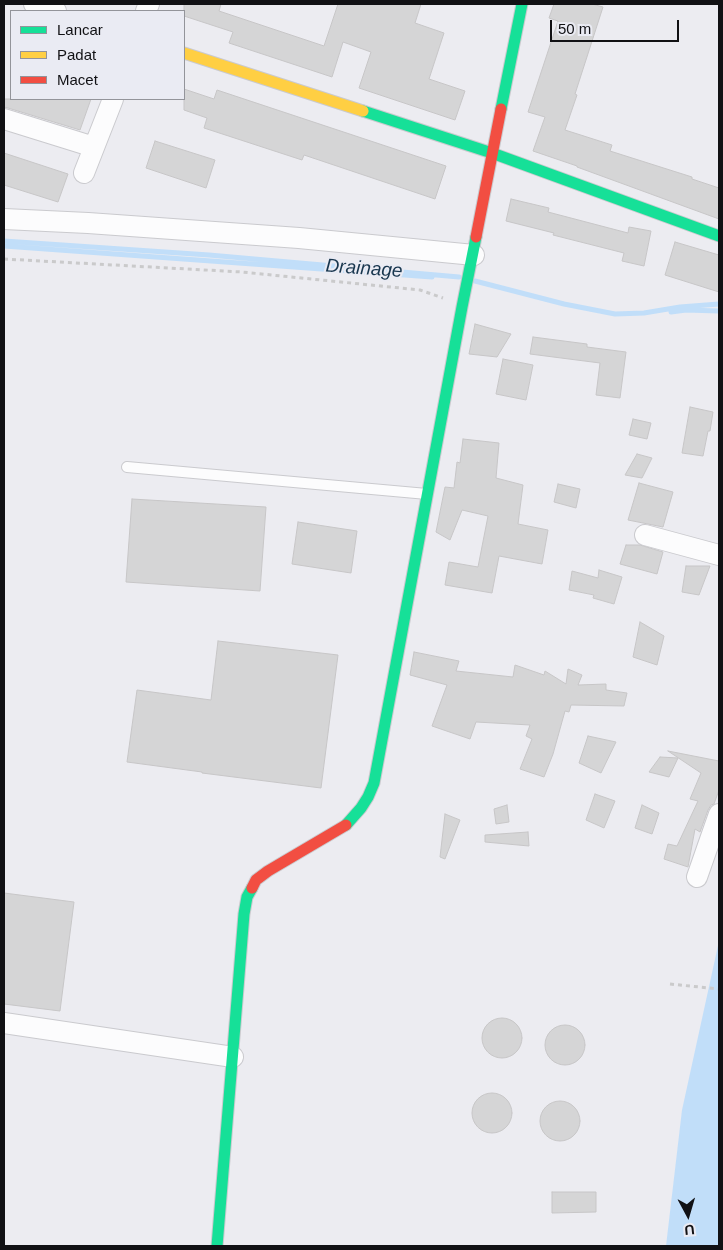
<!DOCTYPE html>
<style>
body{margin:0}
#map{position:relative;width:723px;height:1250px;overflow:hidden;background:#ececf1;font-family:Arial,sans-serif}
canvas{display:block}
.frame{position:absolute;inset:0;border:5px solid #111114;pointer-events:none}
.legend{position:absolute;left:10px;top:10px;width:175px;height:90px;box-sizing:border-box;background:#eaebf3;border:1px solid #93949a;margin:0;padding:6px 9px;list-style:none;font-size:15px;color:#111114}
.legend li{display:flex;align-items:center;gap:10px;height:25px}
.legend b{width:25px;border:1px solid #93949a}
.north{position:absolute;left:663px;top:1190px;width:50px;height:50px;-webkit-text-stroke:4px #eaebf3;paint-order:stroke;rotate:174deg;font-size:14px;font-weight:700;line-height:20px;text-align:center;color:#111114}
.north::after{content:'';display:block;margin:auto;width:18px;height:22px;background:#111114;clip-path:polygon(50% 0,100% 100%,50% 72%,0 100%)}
.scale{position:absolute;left:550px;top:20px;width:129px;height:22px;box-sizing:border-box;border:2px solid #111114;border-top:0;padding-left:6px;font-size:15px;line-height:18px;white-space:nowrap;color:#111114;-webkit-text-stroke:4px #eaebf3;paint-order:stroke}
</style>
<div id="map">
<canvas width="723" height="1250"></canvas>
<div class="frame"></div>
<ul class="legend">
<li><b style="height:6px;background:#16e098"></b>Lancar</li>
<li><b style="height:6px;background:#ffcf43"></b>Padat</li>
<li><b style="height:6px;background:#f24e42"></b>Macet</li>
</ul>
<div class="north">U</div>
<div class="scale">50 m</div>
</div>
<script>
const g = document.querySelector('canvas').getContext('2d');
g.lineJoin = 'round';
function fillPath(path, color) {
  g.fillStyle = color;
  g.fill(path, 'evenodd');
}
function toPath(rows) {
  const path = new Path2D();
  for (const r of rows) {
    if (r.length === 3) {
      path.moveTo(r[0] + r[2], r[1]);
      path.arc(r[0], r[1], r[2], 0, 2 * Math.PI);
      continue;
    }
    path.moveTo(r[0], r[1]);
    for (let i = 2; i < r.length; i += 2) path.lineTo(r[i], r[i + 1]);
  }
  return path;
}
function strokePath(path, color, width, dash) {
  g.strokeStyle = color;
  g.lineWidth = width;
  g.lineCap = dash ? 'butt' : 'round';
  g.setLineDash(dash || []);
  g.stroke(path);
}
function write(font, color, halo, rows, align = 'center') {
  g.font = font + ' Arial,sans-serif';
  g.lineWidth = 4;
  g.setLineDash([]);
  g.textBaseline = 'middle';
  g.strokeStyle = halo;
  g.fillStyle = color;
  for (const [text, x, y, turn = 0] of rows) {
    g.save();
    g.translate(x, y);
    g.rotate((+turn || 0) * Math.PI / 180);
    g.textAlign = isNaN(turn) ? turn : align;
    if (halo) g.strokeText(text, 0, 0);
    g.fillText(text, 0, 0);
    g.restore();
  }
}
fillPath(toPath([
 [719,941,719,1246,666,1246,682,1110]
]), '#c1def9');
strokePath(toPath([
 [4,241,209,255,459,277],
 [4,246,432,277],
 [475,281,564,304,615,314,644,313,680,307,719,304],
 [671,312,686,310,719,311]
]), '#c1def9', 5);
const building = toPath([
 [184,4,221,4,219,11,324,46,338,4,421,4,415,23,444,33,429,79,465,91,455,120,359,88,371,52,343,42,332,77,229,43,233,32,184,16,184,4],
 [554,4,592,4,603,7,575,94,577,95,565,130,612,145,610,151,692,177,692,179,719,188,719,219,577,167,577,166,533,151,545,117,528,112,558,21,549,18,554,4],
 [184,89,214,99,217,90,446,166,435,199,304,155,302,160,204,128,207,118,184,110,184,89],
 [4,99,91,99,80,130,8,108,4,107,4,99],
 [155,141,215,160,206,188,146,168,155,141],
 [4,153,68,174,58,202,4,185,4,153],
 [511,199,549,208,548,212,628,233,629,227,651,231,644,266,622,261,624,253,553,235,554,233,506,221,511,199],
 [675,242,719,255,719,292,665,275,675,242],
 [475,324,511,334,497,357,469,354,475,324],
 [533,337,587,344,587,347,626,352,620,398,596,395,600,363,530,354,533,337],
 [503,359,533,365,526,400,496,394,503,359],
 [690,407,713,412,710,431,708,431,703,456,682,453,690,407],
 [633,419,651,423,647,439,629,435,633,419],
 [463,439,499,443,496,478,523,485,518,524,548,530,542,564,499,556,492,593,445,585,449,562,478,567,488,516,462,510,450,540,436,532,445,487,454,488,457,462,460,463,463,439],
 [637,454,652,458,642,478,625,475,637,454],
 [639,483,673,492,663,527,628,520,639,483],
 [558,484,580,489,576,508,554,502,558,484],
 [132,499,266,507,260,591,126,582,132,499],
 [298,522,357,531,351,573,292,564,298,522],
 [626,545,640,545,663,552,657,574,620,564,626,545],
 [686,566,710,566,699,595,682,592,686,566],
 [599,570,622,577,614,604,593,598,594,595,569,590,572,571,598,578,599,570],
 [640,622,664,636,657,665,633,657,640,622],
 [218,641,338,655,321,788,202,773,202,772,127,762,137,690,211,700,218,641],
 [414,652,459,661,456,671,513,677,515,665,544,675,545,671,566,684,568,669,582,675,578,685,606,684,606,690,627,693,624,706,571,705,569,712,565,711,553,754,544,777,520,769,532,739,526,736,530,725,476,722,470,739,432,726,447,685,410,675,414,652],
 [588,736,616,742,601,773,579,763,588,736],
 [668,751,719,761,719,790,714,804,711,805,708,810,700,832,695,829,688,867,664,859,668,844,677,846,698,801,690,799,701,773,668,751],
 [660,757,678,758,669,777,649,772,660,757],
 [595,794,615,801,604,828,586,820,595,794],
 [507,805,509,822,496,824,494,809,507,805],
 [642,805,659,813,652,834,635,828,642,805],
 [445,814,460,820,445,859,440,857,445,814],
 [528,832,529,846,485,842,485,835,528,832],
 [4,893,74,902,60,1011,4,1004,4,893],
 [502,1038,20],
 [565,1045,20],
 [492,1113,20],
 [560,1121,20],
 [552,1192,596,1192,596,1212,552,1213,552,1192]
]);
fillPath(building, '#d5d5d6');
strokePath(building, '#c7c6c7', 1);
const lane = toPath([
 [127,467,427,494]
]);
const street = toPath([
 [34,4,56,11],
 [146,11,149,4],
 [4,119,94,147],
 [84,173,113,99],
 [4,219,88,223,299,238,474,255],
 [645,535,719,555],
 [697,877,719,814],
 [4,1023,233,1057]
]);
const fast = toPath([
 [501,109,522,4],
 [363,111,492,153,719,236],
 [346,825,361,808,368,797,374,783,462,307,476,237],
 [217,1246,244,914,247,897,252,888]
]);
const slow = toPath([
 [184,53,363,111]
]);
const jam = toPath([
 [476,237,501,109],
 [252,888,256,880,268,871,346,825]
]);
strokePath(lane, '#cacace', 12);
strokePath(street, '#cacace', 22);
strokePath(fast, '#cacace', 13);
strokePath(slow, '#cacace', 13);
strokePath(jam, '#cacace', 13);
strokePath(toPath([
 [4,259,242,272,420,290,443,298],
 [670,984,719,989]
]), '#cacacb', 3, [4, 4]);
strokePath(lane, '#fcfcfd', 10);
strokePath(street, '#fcfcfd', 20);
strokePath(fast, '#16e098', 11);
strokePath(slow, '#ffcf43', 11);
strokePath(jam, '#f24e42', 11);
write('italic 19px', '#18364e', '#eaebf3', [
 ["Drainage",364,269,4]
]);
</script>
